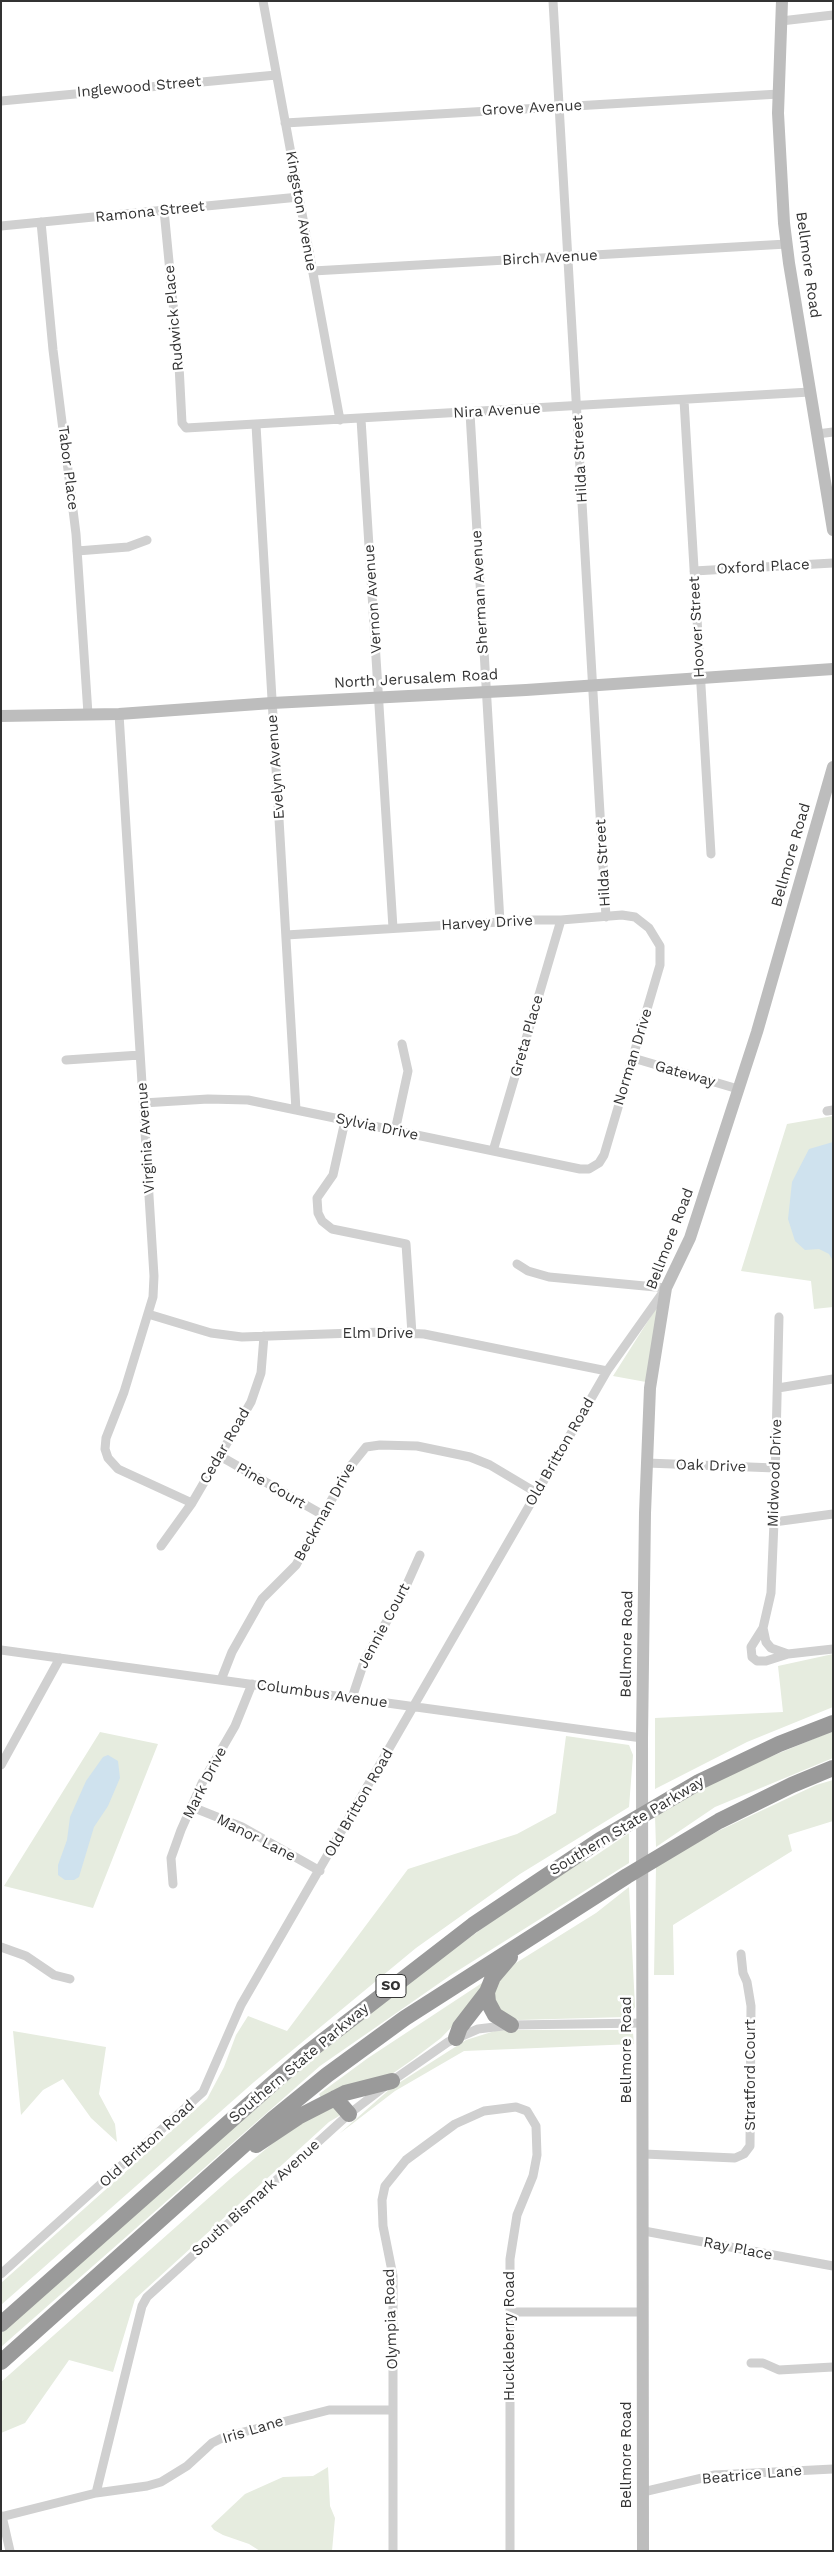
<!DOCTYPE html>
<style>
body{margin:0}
#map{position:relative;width:834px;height:2552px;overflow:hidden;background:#fff;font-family:"Work Sans",sans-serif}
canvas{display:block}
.frame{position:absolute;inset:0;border:2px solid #333;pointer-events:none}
</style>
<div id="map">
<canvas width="834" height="2552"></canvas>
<div class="frame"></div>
</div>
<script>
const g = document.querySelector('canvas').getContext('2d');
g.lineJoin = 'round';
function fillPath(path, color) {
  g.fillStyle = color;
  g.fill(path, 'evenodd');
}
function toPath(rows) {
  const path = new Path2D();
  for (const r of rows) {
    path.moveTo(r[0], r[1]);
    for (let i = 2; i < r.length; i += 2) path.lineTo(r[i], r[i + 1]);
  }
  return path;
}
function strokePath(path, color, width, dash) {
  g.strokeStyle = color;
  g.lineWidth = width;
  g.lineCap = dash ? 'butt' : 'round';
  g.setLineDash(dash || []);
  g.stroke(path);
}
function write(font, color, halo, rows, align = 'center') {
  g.font = font + ' "Work Sans",sans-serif';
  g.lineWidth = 5;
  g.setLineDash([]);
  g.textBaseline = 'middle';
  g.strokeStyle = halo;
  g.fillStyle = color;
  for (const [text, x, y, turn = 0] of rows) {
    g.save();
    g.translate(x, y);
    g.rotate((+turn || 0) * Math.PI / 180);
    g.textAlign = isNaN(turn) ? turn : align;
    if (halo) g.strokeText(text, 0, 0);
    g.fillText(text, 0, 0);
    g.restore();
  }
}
fillPath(toPath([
 [833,1116,833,1307,814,1309,811,1281,741,1271,787,1124],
 [660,1302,646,1382,613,1376],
 [833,1654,833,1707,747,1742,655,1789,655,1718,783,1712,778,1666],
 [833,1731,833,1758,715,1807,656,1847,655,1816,733,1772],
 [100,1732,158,1744,93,1908,4,1886],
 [566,1736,629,1745,633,1755,629,1807,520,1874,416,1948,254,2082,1,2305,1,2283,207,2099,224,2067,236,2035,248,2016,287,2031,408,1869,517,1834,556,1813],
 [833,1780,833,1821,788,1835,792,1851,673,1925,674,1975,654,1975,656,1866,716,1832,816,1785],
 [629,1833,629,1863,451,1975,320,2066,1,2347,1,2333,316,2055,388,1997,498,1917,584,1859,586,1862],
 [629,1887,635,2007,632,2012,625,2017,519,2020,509,2018,497,2009,491,1994,497,1979,511,1966,596,1913],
 [491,1977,471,2007,441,2038,412,2060,392,2074,321,2098,319,2094,368,2058],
 [498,2030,625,2030,633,2033,634,2044,464,2051,395,2091,339,2134,391,2088,466,2040],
 [13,2031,106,2047,99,2094,115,2124,117,2142,91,2118,63,2079,43,2090,21,2115],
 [328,2105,342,2112,339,2116,329,2122,135,2299,113,2372,69,2360,25,2423,1,2433,1,2382,230,2179,285,2133],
 [328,2467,330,2506,335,2518,332,2551,260,2551,249,2544,223,2535,214,2530,211,2526,245,2494,283,2477,313,2476]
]), '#e6ecdf');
fillPath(toPath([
 [833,1142,833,1261,829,1254,819,1249,805,1250,795,1241,788,1219,792,1182,809,1149],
 [108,1755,118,1761,120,1778,108,1806,94,1827,79,1877,74,1880,65,1880,58,1875,58,1865,67,1840,70,1817,86,1781,103,1757]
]), '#cfe2ee');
strokePath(toPath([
 [263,1,340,420],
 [553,1,606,917],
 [781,21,833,15],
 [1,101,276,75],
 [285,123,779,94],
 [164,210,179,365,182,423,186,428,810,392],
 [41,222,53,350,76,534,88,714],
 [1,226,299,197],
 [313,271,787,244],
 [684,400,711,854],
 [470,413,500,922],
 [361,419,393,928],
 [256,425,296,1110],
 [817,434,833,432],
 [77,551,128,547,147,540],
 [694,571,833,563],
 [119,714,154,1276,153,1297,124,1392,106,1438,105,1449,108,1458,118,1469,192,1503],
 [633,1058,738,1089],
 [66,1060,140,1055],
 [143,1103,208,1099,248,1100,580,1169,589,1169,599,1163,604,1155,660,965,660,946,649,928,635,917,622,915,561,920,533,920,286,935],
 [827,1111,833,1110],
 [345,1121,333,1175,317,1198,318,1213,322,1221,332,1229,406,1244,412,1334],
 [395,1131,408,1071,402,1044],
 [493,1151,561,920],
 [148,1314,211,1333,242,1337,382,1332,424,1334,607,1371],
 [779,1317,774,1522,771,1593,763,1628,766,1642,771,1648,788,1654],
 [778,1388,833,1379],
 [220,1456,323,1515],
 [647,1463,775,1468],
 [774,1522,833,1514],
 [161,1546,192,1503,251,1402,261,1373,264,1336],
 [763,1628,751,1647,752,1657,757,1661,766,1661,788,1654,833,1649],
 [1,1650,642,1738],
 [221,1680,232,1652,262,1599,296,1565,349,1468,366,1447,380,1445,417,1446,470,1457,490,1465,537,1493],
 [352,1698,365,1659,403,1593,420,1555],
 [1,1765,60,1658],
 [192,1807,242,1827,320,1871],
 [173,1884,171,1858,181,1830,202,1783,235,1726,252,1684],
 [1,1947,26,1956,54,1975,70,1979],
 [644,2154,735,2158,744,2154,750,2146,751,2006,747,1982,743,1973,741,1954],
 [644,2231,833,2266],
 [1,2274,203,2092,241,2005,607,1371,666,1288,549,1277,528,1271,517,1264],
 [510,2312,643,2312],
 [751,2363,763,2363,779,2370,833,2367],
 [643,2492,715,2475,833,2469],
 [96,2493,147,2486,161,2482,187,2466,212,2443,224,2437,329,2410,393,2410],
 [2,2516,10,2551],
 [1,2517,96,2493,142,2306,147,2297,349,2114,392,2081,448,2042,478,2029,511,2025,643,2023],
 [393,2551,393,2276,383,2226,382,2200,385,2186,406,2160,455,2124,484,2111,516,2107,527,2111,536,2126,537,2155,533,2176,517,2215,510,2259,510,2551]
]), '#d0d0d0', 9);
strokePath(toPath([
 [782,1,778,113,784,223,789,263,833,530],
 [1,716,119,714,272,703,526,690,833,669],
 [643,2551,642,1738,645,1513,650,1388,666,1288,690,1238,757,1032,833,767]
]), '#bdbdbd', 12);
strokePath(toPath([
 [487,1992,488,2002,495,2015,511,2025],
 [456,2038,460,2027,487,1992,493,1977,510,1957],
 [335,2098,349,2114],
 [256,2145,298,2117,345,2093,392,2081],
 [1,2324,306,2054,473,1925,600,1840,699,1782,779,1744,833,1723],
 [1,2362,273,2119,327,2075,405,2018,627,1876,719,1821,792,1785,833,1768]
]), '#9a9a9a', 16);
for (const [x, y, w] of [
 [391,1986,30]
]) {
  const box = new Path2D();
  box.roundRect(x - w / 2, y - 11.5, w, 23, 4);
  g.fillStyle = '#fff';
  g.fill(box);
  strokePath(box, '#333', 1);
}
write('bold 14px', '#333', null, [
 ["SO",391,1986]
]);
write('15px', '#333', '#fff', [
 ["Inglewood Street",139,87,-5],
 ["Grove Avenue",532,108,-3],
 ["Kingston Avenue",301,211,80],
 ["Ramona Street",150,212,-6],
 ["Birch Avenue",550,258,-3],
 ["Bellmore Road",808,265,82],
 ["Rudwick Place",174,318,-95],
 ["Nira Avenue",497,411,-3],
 ["Hilda Street",580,459,-93],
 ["Tabor Place",68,468,83],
 ["Oxford Place",763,567,-3],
 ["Sherman Avenue",480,592,-93],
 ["Vernon Avenue",373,599,-94],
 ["Hoover Street",697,627,-93],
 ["North Jerusalem Road",416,679,-3],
 ["Evelyn Avenue",276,767,-94],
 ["Bellmore Road",791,855,-74],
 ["Hilda Street",603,863,-93],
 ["Harvey Drive",487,923,-3],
 ["Greta Place",527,1036,-74],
 ["Norman Drive",633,1057,-73],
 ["Gateway",685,1074,16],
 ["Sylvia Drive",377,1127,12],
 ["Virginia Avenue",146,1138,-94],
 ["Bellmore Road",670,1239,-69],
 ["Elm Drive",378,1334],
 ["Cedar Road",225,1446,-60],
 ["Old Britton Road",560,1452,-60],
 ["Oak Drive",711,1466,2],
 ["Midwood Drive",775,1473,-88],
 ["Pine Court",271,1486,30],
 ["Beckman Drive",325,1512,-61],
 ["Jennie Court",384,1626,-62],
 ["Bellmore Road",627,1644,-89],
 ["Columbus Avenue",322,1694,8],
 ["Mark Drive",205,1783,-63],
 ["Old Britton Road",359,1803,-60],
 ["Southern State Parkway",627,1826,-31],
 ["Manor Lane",256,1838,27],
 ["Bellmore Road",627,2050,-90],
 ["Southern State Parkway",299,2063,-40],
 ["Stratford Court",751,2075,-90],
 ["Old Britton Road",147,2144,-42],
 ["South Bismark Avenue",256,2198,-42],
 ["Ray Place",738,2249,11],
 ["Olympia Road",391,2319,-92],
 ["Huckleberry Road",510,2336,-90],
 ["Iris Lane",253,2430,-17],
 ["Bellmore Road",627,2455,-90],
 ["Beatrice Lane",752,2475,-5]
]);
</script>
